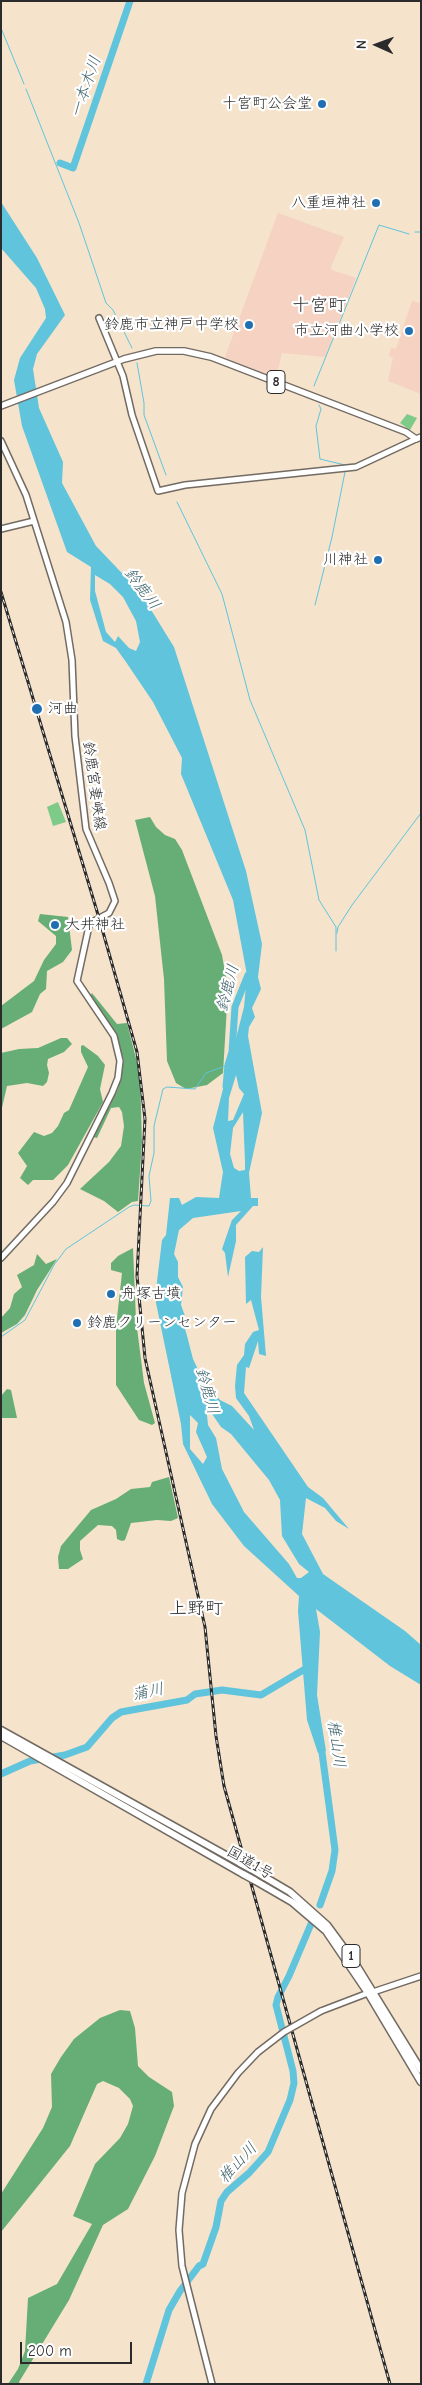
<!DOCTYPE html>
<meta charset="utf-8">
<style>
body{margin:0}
#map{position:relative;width:422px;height:2385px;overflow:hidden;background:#f5e3cb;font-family:"Comic Neue",sans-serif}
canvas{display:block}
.frame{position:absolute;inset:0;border:2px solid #2b2b2b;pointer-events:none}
.north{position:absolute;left:352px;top:20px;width:50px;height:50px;-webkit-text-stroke:4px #fff;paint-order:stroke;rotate:272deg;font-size:14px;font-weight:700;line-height:20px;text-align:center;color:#2b2b2b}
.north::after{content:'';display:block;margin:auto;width:18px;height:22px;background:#2b2b2b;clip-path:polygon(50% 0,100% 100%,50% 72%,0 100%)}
.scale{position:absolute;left:20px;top:2342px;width:112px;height:22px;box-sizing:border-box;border:2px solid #2b2b2b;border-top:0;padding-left:6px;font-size:15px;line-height:18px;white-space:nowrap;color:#2b2b2b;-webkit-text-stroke:4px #fff;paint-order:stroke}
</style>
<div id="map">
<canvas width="422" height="2385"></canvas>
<div class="frame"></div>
<div class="north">N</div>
<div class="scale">200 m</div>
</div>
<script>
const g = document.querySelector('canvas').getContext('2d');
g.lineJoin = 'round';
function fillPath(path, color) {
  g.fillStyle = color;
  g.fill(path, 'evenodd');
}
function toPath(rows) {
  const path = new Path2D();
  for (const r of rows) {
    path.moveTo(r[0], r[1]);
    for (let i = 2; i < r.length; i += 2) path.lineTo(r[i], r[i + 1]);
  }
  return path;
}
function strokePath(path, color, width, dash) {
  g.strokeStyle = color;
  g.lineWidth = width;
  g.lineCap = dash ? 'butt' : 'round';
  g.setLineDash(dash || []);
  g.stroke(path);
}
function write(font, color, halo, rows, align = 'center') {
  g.font = font + ' "Comic Neue","Klee One",sans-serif';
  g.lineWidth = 4.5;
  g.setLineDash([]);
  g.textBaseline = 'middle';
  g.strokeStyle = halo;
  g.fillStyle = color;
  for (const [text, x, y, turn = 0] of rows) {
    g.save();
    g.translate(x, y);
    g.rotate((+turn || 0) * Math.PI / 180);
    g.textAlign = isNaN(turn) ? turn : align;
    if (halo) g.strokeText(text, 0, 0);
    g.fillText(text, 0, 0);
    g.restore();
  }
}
fillPath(toPath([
 [278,213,344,237,331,267,332,270,356,278,325,357,282,353,276,378,236,364,225,357],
 [412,301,421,303,421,394,388,381,393,358,389,356,391,348,396,349]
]), '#f5d2c2');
fillPath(toPath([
 [407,414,417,418,410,430,400,423],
 [58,802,66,822,53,826,47,807]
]), '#7eca89');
fillPath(toPath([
 [150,817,156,827,165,835,175,839,182,850,222,955,228,989,223,1073,207,1085,186,1089,176,1083,167,1061,164,979,155,896,135,820],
 [40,914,68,917,72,950,63,962,47,971,46,989,40,994,32,1012,1,1029,1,1006,34,981,44,960,56,944,56,936,38,921],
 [92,993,117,1024,127,1023,140,1074,142,1142,138,1201,132,1202,118,1212,104,1201,80,1189,109,1162,121,1146,124,1126,122,1112,119,1107,111,1108,97,1138,93,1137,118,1089,124,1060,112,1030,90,996],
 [61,1038,67,1038,72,1044,64,1052,48,1059,47,1065,49,1073,47,1082,43,1086,27,1083,7,1086,1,1112,1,1053,19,1049,38,1048],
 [83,1045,98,1056,105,1065,100,1089,103,1102,68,1165,53,1180,33,1180,28,1185,20,1178,27,1166,18,1153,34,1132,44,1136,52,1133,58,1126,64,1113,69,1110,88,1067,81,1052,81,1046],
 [133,1248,136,1320,144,1383,155,1423,152,1425,139,1420,116,1385,116,1327,122,1273,111,1270,111,1263,118,1256],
 [37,1254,46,1264,57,1259,37,1290,25,1315,17,1324,1,1333,1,1318,10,1308,14,1294,22,1287,17,1275,34,1265],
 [7,1389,11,1390,17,1418,1,1418,1,1396],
 [169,1477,178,1518,171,1521,157,1520,131,1523,125,1540,122,1541,117,1539,116,1530,112,1526,98,1525,80,1541,80,1550,83,1559,68,1569,59,1569,58,1557,61,1546,91,1510,116,1499,131,1489,150,1487,152,1482],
 [120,2010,130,2011,135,2028,138,2066,149,2077,172,2092,174,2106,155,2156,128,2209,103,2225,69,2300,19,2382,20,2384,8,2384,18,2369,25,2351,28,2298,57,2284,92,2224,73,2216,95,2164,120,2138,128,2124,133,2106,130,2099,119,2088,103,2081,97,2084,70,2146,1,2232,1,2194,43,2128,52,2107,51,2074,61,2057,74,2039,100,2018]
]), '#66ae75');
fillPath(toPath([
 [1,202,37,258,65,315,37,354,33,369,39,408,63,462,62,483,96,546,140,592,174,647,246,871,262,944,258,977,261,989,252,1008,255,1017,249,1027,248,1036,262,1113,249,1173,251,1198,258,1198,258,1206,253,1206,236,1225,236,1241,228,1277,225,1253,222,1249,232,1220,241,1211,193,1218,179,1230,174,1254,178,1262,178,1277,183,1287,181,1305,185,1316,180,1317,186,1332,193,1359,203,1380,220,1400,232,1406,254,1430,249,1416,236,1398,235,1386,237,1365,244,1355,245,1344,253,1332,259,1330,251,1300,246,1304,245,1257,252,1251,259,1252,263,1247,261,1297,266,1356,259,1354,258,1341,249,1368,246,1367,244,1393,308,1487,323,1498,349,1529,336,1521,325,1508,306,1498,302,1534,323,1574,405,1631,421,1645,421,1685,390,1666,316,1609,320,1632,317,1695,326,1751,318,1753,307,1720,298,1611,299,1596,244,1546,212,1504,183,1444,181,1424,155,1298,162,1240,166,1235,170,1198,179,1198,182,1205,196,1197,219,1198,223,1172,213,1128,244,1007,247,975,233,900,181,774,182,758,153,702,126,662,116,648,103,641,90,600,91,567,67,552,22,426,14,380,20,358,46,318,45,309,36,288,1,248],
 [95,575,110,584,123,597,136,621,140,642,136,651,129,648,118,636,115,642,106,632,95,591],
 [236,1075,239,1088,244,1094,233,1120,228,1121,229,1098],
 [243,1112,245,1162,245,1170,239,1171,234,1168,230,1154,233,1128],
 [206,1405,221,1427,231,1434,269,1480,280,1500,282,1536,299,1564,309,1572,301,1578,297,1578,289,1564,244,1512,222,1469,216,1438,208,1425],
 [190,1415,198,1423,196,1432,207,1457,203,1464,190,1449]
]), '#5fc4dc');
strokePath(toPath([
 [1,28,24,84],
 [26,89,79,223,106,303,113,310,132,348],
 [415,232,421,232],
 [137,363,144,403,144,415,166,475],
 [314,386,379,225,409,234],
 [319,405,321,409,316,426,320,459,345,465],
 [177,502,222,594,250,700,305,830,319,900,336,927,336,951],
 [315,605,332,537,345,472],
 [337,933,338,927,352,905,421,813],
 [1,1337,25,1320,54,1265,66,1249,129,1207,134,1205,149,1206,151,1201,149,1176,154,1153,154,1126,163,1089,167,1087,195,1089,206,1073,228,1065]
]), '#5fc4dc', 1);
strokePath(toPath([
 [60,163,73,168,130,1],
 [226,1086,228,1065,232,1052,235,1007,248,975],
 [1,1774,30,1761,65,1755,87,1747,112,1718,121,1712,187,1700,195,1694,222,1690,261,1695,310,1666],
 [320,1905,332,1871,335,1850,321,1745],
 [146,2384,169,2310,180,2291,199,2266,203,2264,216,2227,221,2201,227,2192,249,2173,268,2152,290,2100,294,2083,293,2071,276,2005,278,1997,289,1976,311,1924]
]), '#5fc4dc', 7);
const secondary = toPath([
 [99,318,123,376,132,415,158,491,185,485,356,467,416,439],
 [1,441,26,495,66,622,72,660,75,736,86,829,109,883,115,901,109,913,94,921,89,926,77,981,114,1036,120,1061,118,1078,112,1093,67,1183,53,1202,1,1258],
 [1,529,34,521],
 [321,2011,368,1993],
 [212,2384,182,2266,179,2230,182,2193,195,2144,211,2109,238,2073,258,2052]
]);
const primary = toPath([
 [1,406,124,359,156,351,184,351,211,357,406,432,416,439,421,437],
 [370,1993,421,1976]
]);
const highway = toPath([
 [1,1730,240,1863],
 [1,1736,243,1874],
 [251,1869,290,1892,327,1925,355,1963,421,2070],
 [254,1880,292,1902,326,1931,368,1993,421,2082]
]);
strokePath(secondary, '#726b63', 8);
strokePath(primary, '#726b63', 8);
strokePath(highway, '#726b63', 9);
strokePath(secondary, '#fff', 5);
strokePath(primary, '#fff', 5.5);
strokePath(highway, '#fff', 6);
const rail = toPath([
 [1,592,99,918,137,1052,145,1119,137,1276,145,1358,205,1627,216,1736,224,1786,390,2384]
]);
strokePath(rail, '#2b2b2b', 3);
strokePath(rail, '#fff', 1, [4]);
const secondaryBridge = toPath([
 [258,2052,284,2032,321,2011]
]);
const highwayBridge = toPath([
 [240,1863,251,1869],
 [243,1874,254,1880]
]);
strokePath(secondaryBridge, '#726b63', 8, []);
strokePath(highwayBridge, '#726b63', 9, []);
strokePath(secondaryBridge, '#fff', 5);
strokePath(highwayBridge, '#fff', 6);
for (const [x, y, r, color] of [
 [322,104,5,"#1f6fb2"],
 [376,203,5,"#1f6fb2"],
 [249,325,5,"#1f6fb2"],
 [409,331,5,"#1f6fb2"],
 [378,560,5,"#1f6fb2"],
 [37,709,6,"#1f6fb2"],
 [55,925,5,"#1f6fb2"],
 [111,1294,5,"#1f6fb2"],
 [77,1323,5,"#1f6fb2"]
]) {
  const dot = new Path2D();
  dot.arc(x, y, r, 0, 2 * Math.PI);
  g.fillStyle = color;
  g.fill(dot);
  strokePath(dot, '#fff', 2);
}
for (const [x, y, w] of [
 [276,382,18],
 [351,1956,18]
]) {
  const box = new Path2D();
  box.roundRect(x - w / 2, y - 11.5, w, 23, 4);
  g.fillStyle = '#fff';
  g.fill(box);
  strokePath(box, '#2b2b2b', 1);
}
write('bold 14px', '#2b2b2b', null, [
 ["8",276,382],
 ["1",351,1956]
]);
write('15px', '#2b2b2b', '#fff', [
 ["十宮町公会堂",312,104],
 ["八重垣神社",366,203],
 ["鈴鹿市立神戸中学校",239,325],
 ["市立河曲小学校",399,331],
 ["川神社",368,560],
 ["河曲",48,709,"left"],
 ["大井神社",65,925,"left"],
 ["舟塚古墳",121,1294,"left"],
 ["鈴鹿クリーンセンター",87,1323,"left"]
], 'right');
write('15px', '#2b2b2b', '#fff', [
 ["鈴鹿宮妻峡線",94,786,82],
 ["国道1号",250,1863,30]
]);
write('italic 16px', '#3d6169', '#fff', [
 ["一本木川",86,87,-71],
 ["鈴鹿川",142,589,53],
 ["鈴鹿川",228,988,-75],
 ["鈴鹿川",207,1391,74],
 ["蒲川",148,1692,-12],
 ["椎山川",336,1744,82],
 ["椎山川",238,2163,-47]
]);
write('18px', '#2b2b2b', '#fff', [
 ["十宮町",319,306],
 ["上野町",196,1609]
]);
</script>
